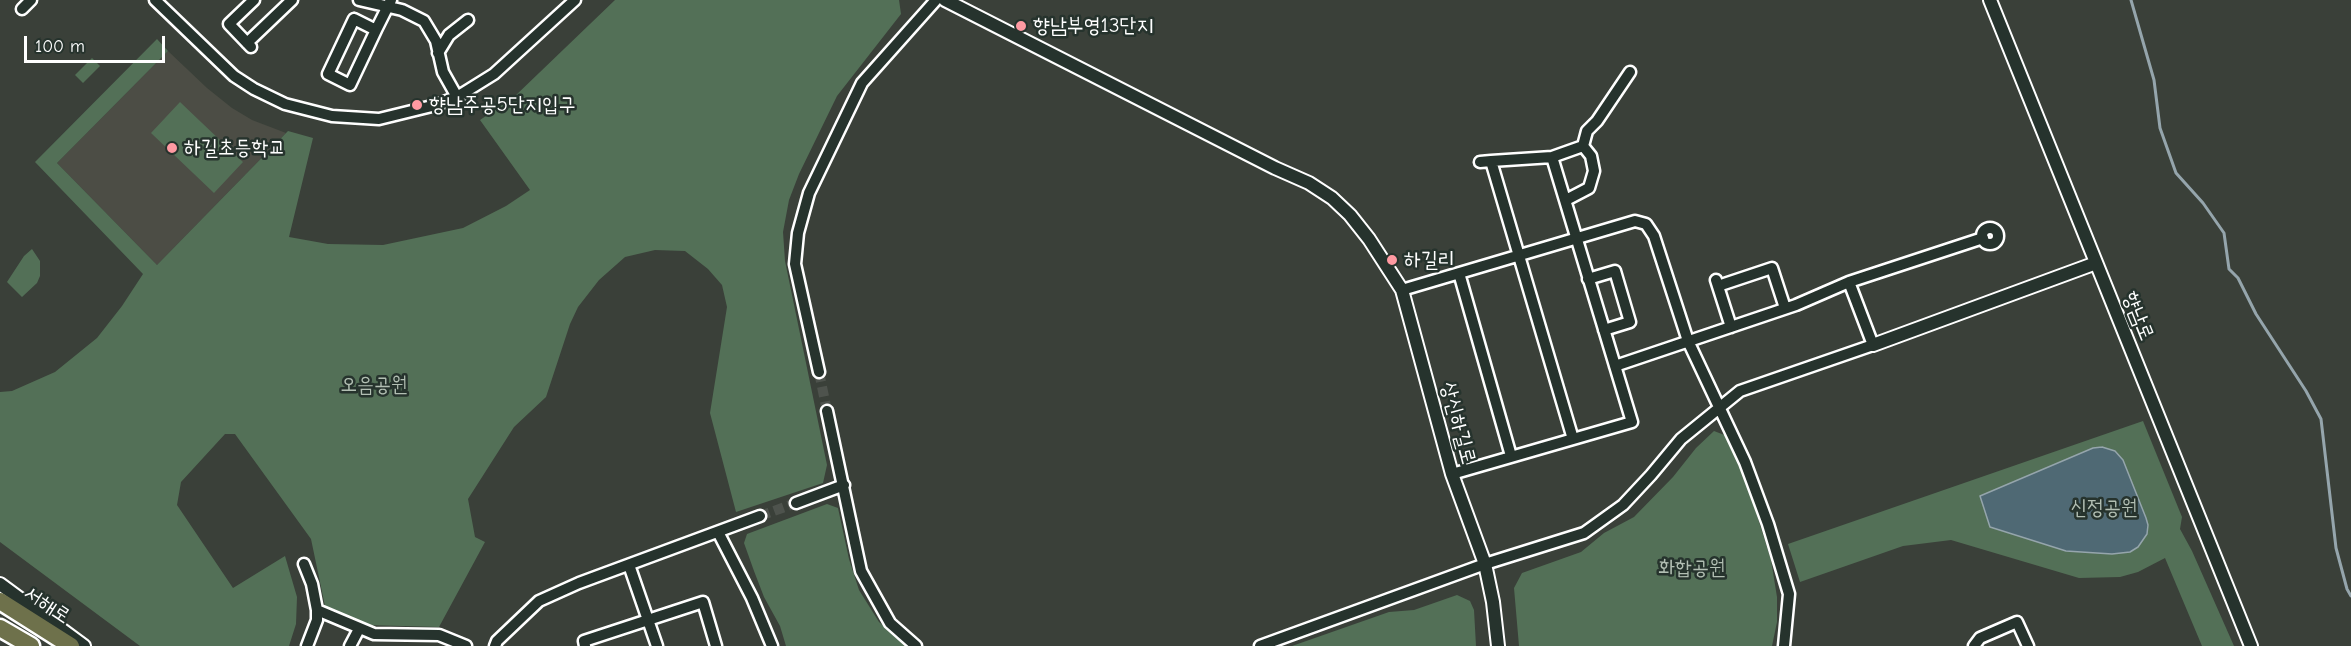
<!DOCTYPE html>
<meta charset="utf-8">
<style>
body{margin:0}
#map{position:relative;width:2351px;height:646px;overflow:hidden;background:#3a4039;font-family:"Comic Neue",sans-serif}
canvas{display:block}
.scale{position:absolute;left:24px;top:36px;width:141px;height:27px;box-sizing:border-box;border:3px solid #fff;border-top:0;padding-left:8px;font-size:18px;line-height:21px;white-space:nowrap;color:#fff;-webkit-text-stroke:4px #26332d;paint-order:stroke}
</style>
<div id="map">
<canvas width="2351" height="646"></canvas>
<div class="scale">100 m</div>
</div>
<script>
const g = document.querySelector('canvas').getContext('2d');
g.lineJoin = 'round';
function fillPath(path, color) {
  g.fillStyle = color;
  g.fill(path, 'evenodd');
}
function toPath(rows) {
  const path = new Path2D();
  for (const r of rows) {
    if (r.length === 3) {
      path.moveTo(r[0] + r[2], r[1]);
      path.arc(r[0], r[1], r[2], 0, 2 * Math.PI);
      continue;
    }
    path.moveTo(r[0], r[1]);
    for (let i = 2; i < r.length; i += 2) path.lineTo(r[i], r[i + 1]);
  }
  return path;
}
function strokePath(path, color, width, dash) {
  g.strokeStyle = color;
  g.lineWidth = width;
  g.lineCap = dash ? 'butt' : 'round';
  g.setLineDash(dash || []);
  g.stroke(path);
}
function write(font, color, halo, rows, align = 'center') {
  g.font = font + ' "Comic Neue","Poor Story",sans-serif';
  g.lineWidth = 5;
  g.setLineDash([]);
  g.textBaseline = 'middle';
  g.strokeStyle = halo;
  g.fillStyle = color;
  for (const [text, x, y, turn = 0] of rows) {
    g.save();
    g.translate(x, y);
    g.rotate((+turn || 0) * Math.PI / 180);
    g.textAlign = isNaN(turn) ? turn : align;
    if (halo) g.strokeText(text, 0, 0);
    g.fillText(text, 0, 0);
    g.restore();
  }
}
fillPath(toPath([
 [168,51,207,88,232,108,252,120,286,133,157,265,57,163]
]), '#4c4d45');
fillPath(toPath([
 [615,0,899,0,901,14,837,96,799,174,789,200,783,232,785,261,827,465,823,483,736,512,710,413,727,307,722,285,708,269,685,251,655,250,625,257,599,280,578,307,570,324,546,397,514,427,468,499,475,537,485,542,439,627,365,625,325,606,311,539,235,434,225,434,181,482,177,505,233,588,285,556,297,597,296,624,289,646,140,646,0,542,0,392,12,391,55,372,97,338,122,306,143,274,35,162,157,39,168,51,57,163,157,265,288,131,313,138,289,237,328,244,383,245,463,228,506,206,530,190,480,120,514,97],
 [92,58,100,66,83,83,75,75],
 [180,102,243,162,214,193,151,133],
 [32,249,40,261,40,276,37,283,22,297,7,282,24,256],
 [2143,421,2182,517,2180,529,2192,551,2234,646,2202,646,2165,558,2138,572,2120,577,2079,578,1951,540,1903,546,1800,582,1788,544],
 [1714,431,1727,436,1749,490,1771,560,1777,597,1777,622,1772,646,1519,646,1514,588,1522,573,1581,552,1604,533,1634,517,1673,477,1696,448],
 [827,504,838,508,849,559,859,590,879,622,907,646,786,646,780,626,764,597,754,571,744,543,747,534],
 [1457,595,1470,601,1474,610,1476,646,1292,646,1389,612,1414,610]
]), '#537057');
const water = toPath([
 [2102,447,2115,451,2123,460,2146,518,2148,525,2147,534,2138,547,2130,552,2112,554,2066,551,1990,527,1980,496,2093,448,2102,447]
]);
fillPath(water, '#4f6974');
strokePath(water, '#95a5ac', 1.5);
strokePath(toPath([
 [2131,0,2154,80,2160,128,2176,173,2203,203,2224,233,2229,269,2238,278,2256,314,2306,391,2321,419,2336,548,2347,589,2351,596]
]), '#95a5ac', 3);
strokePath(toPath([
 [819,372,827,411],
 [760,516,796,503]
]), '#4e534d', 10, [10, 5]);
const minor = toPath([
 [155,0,234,76,254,89,285,104,332,116,379,119,436,105,457,97,494,74,575,0],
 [359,0,402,10,424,21,436,41,443,72,457,97],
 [22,9,31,0],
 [354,19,376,30,350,85,328,74,354,19],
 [376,30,391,0],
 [247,43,292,0],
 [251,47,229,24,254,0],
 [438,53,449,35,468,20],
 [1583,146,1587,131,1597,121,1630,72],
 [1552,157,1583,146,1591,156,1594,171,1589,188,1566,200],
 [1480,162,1491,161,1573,439],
 [1990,236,8],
 [1459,273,1511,456],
 [1588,279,1615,271,1630,322,1604,330],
 [1716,280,1731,327],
 [1718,286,1772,268,1785,308],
 [1402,290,1635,221,1646,224,1654,236,1688,341,1745,462,1768,524,1789,594,1784,646],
 [1615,366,1796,305,1849,282,1983,238],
 [819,372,795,264,798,233,809,193,862,83,936,0],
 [827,411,861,571,890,623,916,646],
 [1452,474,1632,422,1552,157,1491,161],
 [796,503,844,485],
 [718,532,752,598,772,646],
 [304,564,312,584,317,610],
 [629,565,657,646],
 [307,646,317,620,317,610,374,634,439,635,466,646],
 [350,646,359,629],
 [495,646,497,641,539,601,579,583,760,516],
 [585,646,584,641,703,602,716,646],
 [1260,646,1485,564,1584,533,1623,505,1651,475,1681,439,1740,391,1873,345,1849,282],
 [1974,646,1980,638,2017,622,2028,646]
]);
const tertiary = toPath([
 [945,0,1275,168,1309,183,1332,198,1350,215,1369,239,1402,290,1452,474,1485,564,1493,602,1498,646],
 [1990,0,2251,646],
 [1873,345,2096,263],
 [0,584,84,646]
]);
const trunk = toPath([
 [0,601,71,646],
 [0,628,31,646]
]);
strokePath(minor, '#fff', 15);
strokePath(tertiary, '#fff', 16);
strokePath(trunk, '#fff', 21);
strokePath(minor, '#26332d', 10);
strokePath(tertiary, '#26332d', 12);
strokePath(trunk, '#6e714b', 16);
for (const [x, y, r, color] of [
 [1021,26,6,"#ff9aa2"],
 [417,105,6,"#ff9aa2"],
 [172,148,6,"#ff9aa2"],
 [1392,260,6,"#ff9aa2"]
]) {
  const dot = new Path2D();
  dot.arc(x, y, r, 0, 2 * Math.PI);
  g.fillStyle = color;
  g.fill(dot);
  strokePath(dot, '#26332d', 2);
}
write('21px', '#fff', '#26332d', [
 ["향남부영13단지",1033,26],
 ["향남주공5단지입구",429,105],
 ["하길초등학교",184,148],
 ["하길리",1404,260]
], 'left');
write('21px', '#fff', '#26332d', [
 ["향남로",2138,316,68],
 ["상신하길로",1458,423,75],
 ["서해로",47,605,33]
]);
write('21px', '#b2bfb3', '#26332d', [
 ["오음공원",374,385],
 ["신정공원",2104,508],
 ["화합공원",1692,568]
]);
</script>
